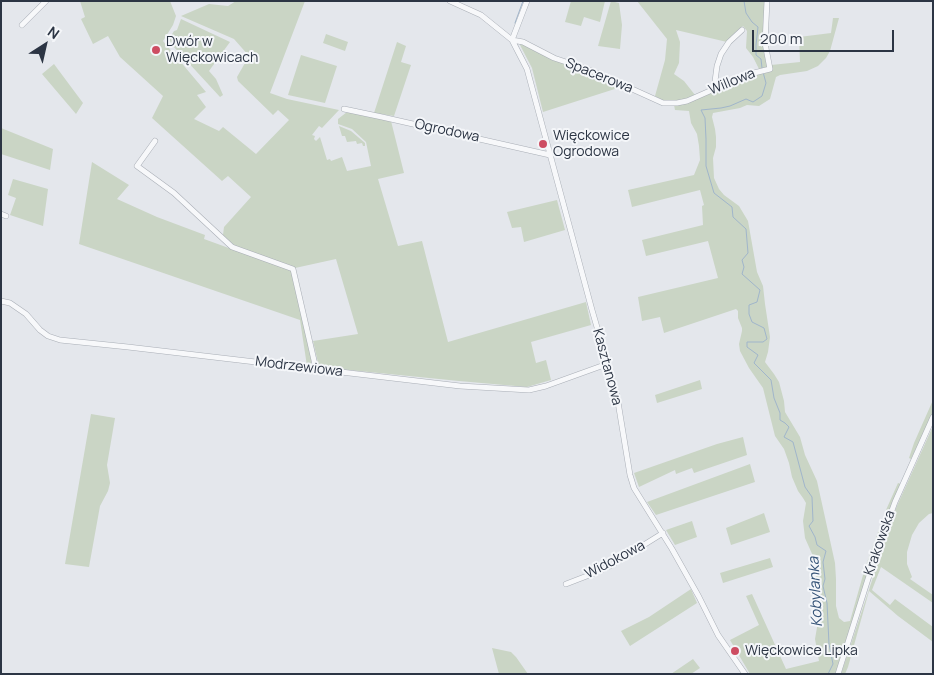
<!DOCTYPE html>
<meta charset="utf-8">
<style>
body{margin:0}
#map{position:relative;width:934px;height:675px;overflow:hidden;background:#e4e7ec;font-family:Manrope,sans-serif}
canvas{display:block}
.frame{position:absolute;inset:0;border:2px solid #2c3544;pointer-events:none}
.north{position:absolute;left:20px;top:20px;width:50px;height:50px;-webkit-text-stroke:4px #f4f6f9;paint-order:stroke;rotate:35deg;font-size:14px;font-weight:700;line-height:20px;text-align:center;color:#2c3544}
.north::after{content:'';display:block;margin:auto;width:18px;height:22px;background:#2c3544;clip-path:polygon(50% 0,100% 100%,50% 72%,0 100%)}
.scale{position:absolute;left:752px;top:30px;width:142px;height:22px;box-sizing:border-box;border:2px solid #2c3544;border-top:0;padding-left:6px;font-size:15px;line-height:18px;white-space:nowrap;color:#2c3544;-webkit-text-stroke:4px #f4f6f9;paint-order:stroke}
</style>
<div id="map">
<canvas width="934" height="675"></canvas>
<div class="frame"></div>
<div class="north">N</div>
<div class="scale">200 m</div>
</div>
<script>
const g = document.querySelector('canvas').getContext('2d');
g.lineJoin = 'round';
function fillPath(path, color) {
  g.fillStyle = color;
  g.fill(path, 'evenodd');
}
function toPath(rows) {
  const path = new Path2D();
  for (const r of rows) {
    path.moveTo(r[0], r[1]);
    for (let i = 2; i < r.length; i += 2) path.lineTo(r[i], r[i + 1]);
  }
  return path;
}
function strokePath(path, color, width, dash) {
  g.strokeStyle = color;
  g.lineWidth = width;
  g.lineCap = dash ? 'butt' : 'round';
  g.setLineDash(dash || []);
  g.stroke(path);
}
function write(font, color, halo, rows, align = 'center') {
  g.font = font + ' Manrope,sans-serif';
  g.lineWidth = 4;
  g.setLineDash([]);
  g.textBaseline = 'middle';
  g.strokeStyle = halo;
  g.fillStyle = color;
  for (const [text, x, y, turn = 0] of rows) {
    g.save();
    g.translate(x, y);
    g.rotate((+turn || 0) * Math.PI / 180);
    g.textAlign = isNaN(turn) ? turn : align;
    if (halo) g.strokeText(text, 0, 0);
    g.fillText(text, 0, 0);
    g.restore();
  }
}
fillPath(toPath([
 [80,1,170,1,176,16,173,25,163,41,206,92,197,95,206,107,194,119,219,131,223,127,256,154,289,120,278,110,273,115,238,81,237,77,249,56,234,39,181,16,209,4,228,6,236,1,305,1,270,93,287,99,339,110,322,128,319,126,312,135,315,136,314,139,316,141,320,137,327,160,330,159,331,161,342,157,347,171,371,166,366,142,352,129,338,124,338,119,347,112,391,121,404,173,378,179,398,246,422,241,448,342,586,302,591,325,531,342,536,363,546,360,551,380,527,387,459,381,319,367,313,341,358,334,336,259,295,268,289,265,236,247,223,235,224,227,251,197,228,176,222,181,152,118,163,96,120,57,108,36,93,44,81,19,85,17],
 [571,1,605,1,600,22,584,17,581,26,565,22],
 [611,1,619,3,622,25,620,49,598,46],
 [637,1,765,1,763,45,768,67,759,69,753,57,746,48,747,31,743,26,727,42,676,30,680,42,679,63,674,74,684,81,695,95,679,101,663,101,655,96,665,60,667,39],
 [833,18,839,18,830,51,826,58,818,66,807,71,780,75,776,77,770,99,759,106,747,105,740,108,713,113,712,117,715,129,716,137,716,147,713,158,714,178,719,189,724,195,739,206,748,221,757,272,763,286,765,304,770,337,768,352,765,362,774,374,779,382,784,401,785,412,800,437,805,455,817,481,835,563,836,579,836,606,839,618,844,622,850,621,865,568,886,510,898,483,901,484,836,674,750,674,730,640,759,625,746,596,752,594,786,669,819,661,815,639,819,616,820,606,813,556,805,538,803,521,806,503,803,498,798,491,792,477,789,463,784,449,775,436,763,388,749,368,740,351,739,344,742,331,742,328,738,318,738,311,736,309,664,333,660,317,642,321,638,297,718,278,708,241,646,256,642,240,703,225,702,206,704,205,700,190,632,207,628,190,694,175,700,160,699,146,697,134,691,123,689,111,675,110,674,105,759,72,771,65,800,62,799,37,831,33],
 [181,19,230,42,209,71,216,79,223,95,220,97,173,46,169,39,174,31,177,30],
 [326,34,348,42,345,51,323,43],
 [397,42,406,46,401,62,411,65,394,116,374,113],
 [520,43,589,72,621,87,543,112,532,68,520,45],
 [301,55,337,66,325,103,288,95],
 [54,64,83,103,76,114,42,74],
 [339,126,351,131,365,143,365,146,363,146,362,143,357,144,356,141,347,142,345,136,342,136],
 [1,128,53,149,50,170,1,154],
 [92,162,129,185,117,199,157,217,205,235,204,239,292,271,312,360,310,367,307,366,300,320,79,244],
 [13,179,48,189,43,226,10,215,16,198,8,195],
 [557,200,565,230,524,242,521,227,512,228,507,212],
 [700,380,702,389,657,403,655,395],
 [933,400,933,413,911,459,909,458,914,443],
 [91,414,115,418,107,465,110,483,108,491,100,506,89,567,65,564],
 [933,426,933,513,929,514,919,523,912,535,907,552,907,564,912,577,910,579,933,595,933,603,881,567,872,590,890,605,895,599,933,627,933,642,898,616,869,591,848,667,845,674,841,674,896,508],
 [743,437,747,455,694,473,692,468,676,474,675,470,639,487,634,473,717,444],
 [750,464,755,482,656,515,647,502],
 [764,513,770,532,731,545,726,528],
 [692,521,697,537,675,545,666,530],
 [770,558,773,567,723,583,720,573],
 [691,589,697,603,630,646,621,631,649,617],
 [492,648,511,652,516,657,528,674,499,674],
 [693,659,700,668,691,674,671,674]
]), '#cad5c5');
strokePath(toPath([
 [744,1,746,13,752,22,758,27,756,45,756,55,761,59,762,68],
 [515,23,523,1],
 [763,72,766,83,762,96,753,102,746,99,730,106,721,108,701,110,705,118,706,139,706,166,714,193,732,207,733,217,746,229,748,253,742,260,744,267,742,274,760,290,757,302,749,305,749,314,752,322,764,328,767,339,763,342,747,342,747,347,758,355,754,363,771,380,774,398,780,413,780,420,785,423,789,427,784,437,793,442,805,487,812,497,813,521,809,526,815,537,817,545,826,551,823,562,825,579,823,586,827,603,829,644,833,664,828,674]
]), '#a0b5cb', 1);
const minor = toPath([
 [450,1,481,15,512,40,527,69,592,310,617,396,630,475,634,488,672,549,699,597,718,635,745,674],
 [22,25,46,1],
 [512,40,523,42,554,58,590,70,663,103,677,103,687,101,746,75,770,69,765,43,767,1],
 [512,40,527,1],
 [714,89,717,66,721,54,729,42,742,30],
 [344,109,382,117,550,155],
 [155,141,137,166,174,193,232,247,293,269,316,369],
 [1,214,6,216],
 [1,301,10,303,26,314,40,330,48,336,60,340,128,347,460,386,529,390,546,386,607,364],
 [566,584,592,574,610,566,663,533],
 [838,674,874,560,895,502,933,417]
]);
strokePath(minor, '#a9aeb6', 6);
strokePath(minor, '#f7f8fa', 5);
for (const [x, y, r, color] of [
 [156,50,5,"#cd4d62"],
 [543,144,5,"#cd4d62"],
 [735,651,5,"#cd4d62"]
]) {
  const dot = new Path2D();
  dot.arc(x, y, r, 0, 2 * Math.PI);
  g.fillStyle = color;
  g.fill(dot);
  strokePath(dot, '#f4f6f9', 2);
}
write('14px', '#2c3544', '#f4f6f9', [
 ["Dwór w",166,42],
 ["Więckowicach",166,58],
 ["Więckowice",553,136],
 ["Ogrodowa",553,152],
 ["Więckowice Lipka",745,651]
], 'left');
write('14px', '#2c3544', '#f4f6f9', [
 ["Spacerowa",599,76,22],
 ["Willowa",732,82,-22],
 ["Ogrodowa",447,131,12],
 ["Modrzewiowa",299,367,7],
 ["Kasztanowa",607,367,75],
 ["Krakowska",880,543,-71],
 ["Widokowa",615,560,-28]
]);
write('italic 15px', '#365478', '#f4f6f9', [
 ["Kobylanka",816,592,-93]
]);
</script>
